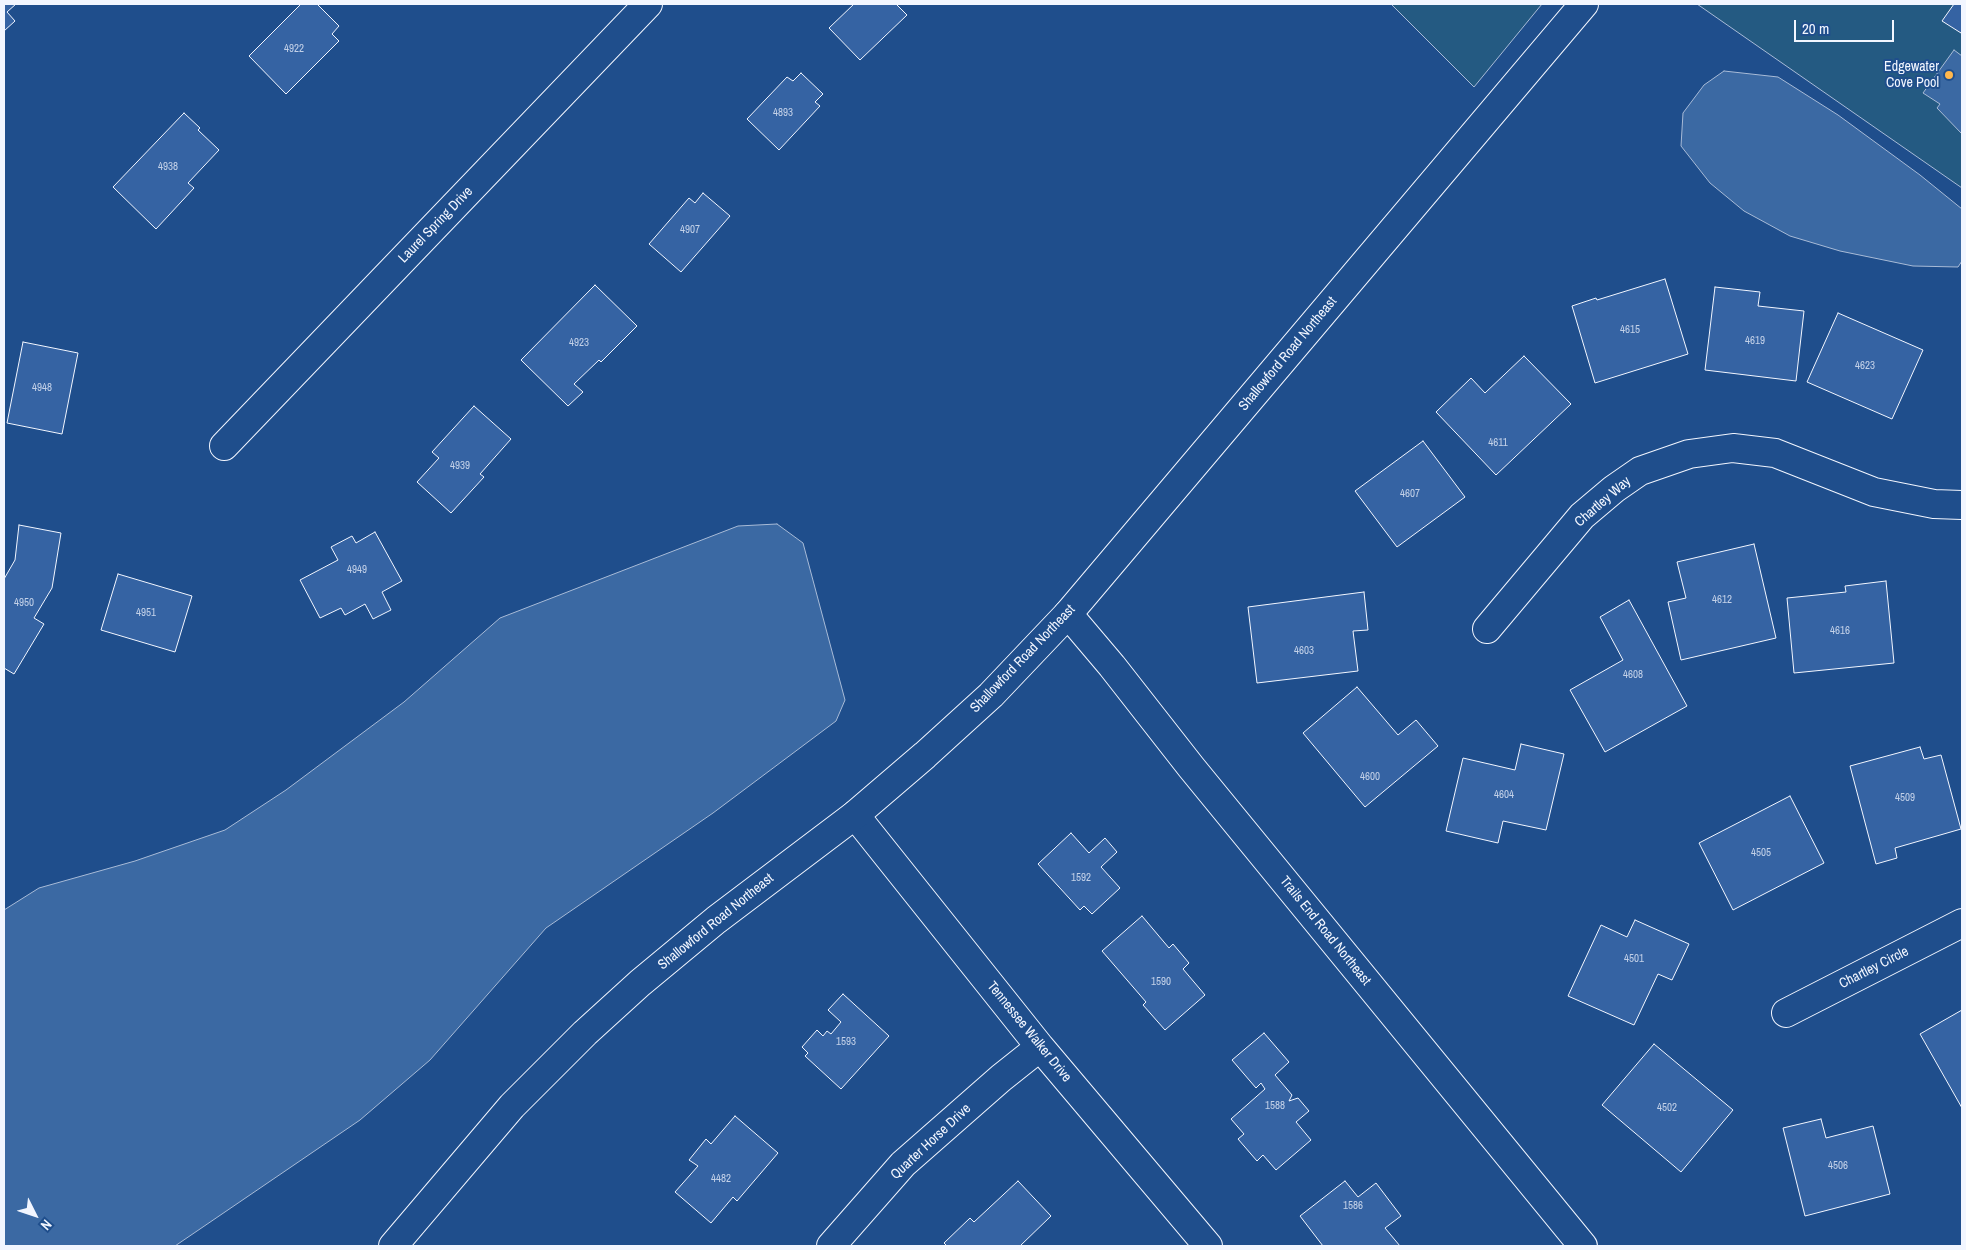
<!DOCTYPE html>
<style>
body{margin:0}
#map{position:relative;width:1966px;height:1250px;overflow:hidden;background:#1f4e8c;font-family:"Archivo Narrow",sans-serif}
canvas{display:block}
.frame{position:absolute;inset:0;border:5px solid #f2f6ff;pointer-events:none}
.north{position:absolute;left:10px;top:1190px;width:50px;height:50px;-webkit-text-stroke:4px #1f4e8c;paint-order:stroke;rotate:131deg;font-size:14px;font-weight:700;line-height:20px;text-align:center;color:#f2f6ff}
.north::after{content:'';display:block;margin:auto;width:18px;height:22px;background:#f2f6ff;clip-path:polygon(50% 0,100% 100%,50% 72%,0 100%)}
.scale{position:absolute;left:1794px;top:20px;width:100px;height:22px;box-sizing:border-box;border:2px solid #f2f6ff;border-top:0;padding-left:6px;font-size:15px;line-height:18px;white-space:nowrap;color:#f2f6ff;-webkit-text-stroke:4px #1f4e8c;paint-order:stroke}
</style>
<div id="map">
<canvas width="1966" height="1250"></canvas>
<div class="frame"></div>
<div class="north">N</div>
<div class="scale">20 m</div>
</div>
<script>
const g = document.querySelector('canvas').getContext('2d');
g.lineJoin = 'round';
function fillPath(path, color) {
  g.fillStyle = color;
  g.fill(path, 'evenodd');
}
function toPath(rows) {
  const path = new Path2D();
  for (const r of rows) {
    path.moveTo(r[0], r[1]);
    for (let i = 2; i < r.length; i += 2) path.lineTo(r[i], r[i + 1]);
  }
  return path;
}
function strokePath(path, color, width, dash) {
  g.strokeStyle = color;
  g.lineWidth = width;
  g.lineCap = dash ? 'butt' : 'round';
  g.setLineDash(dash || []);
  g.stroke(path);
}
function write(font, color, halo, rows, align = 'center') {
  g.font = font + ' "Archivo Narrow",sans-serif';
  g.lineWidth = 4;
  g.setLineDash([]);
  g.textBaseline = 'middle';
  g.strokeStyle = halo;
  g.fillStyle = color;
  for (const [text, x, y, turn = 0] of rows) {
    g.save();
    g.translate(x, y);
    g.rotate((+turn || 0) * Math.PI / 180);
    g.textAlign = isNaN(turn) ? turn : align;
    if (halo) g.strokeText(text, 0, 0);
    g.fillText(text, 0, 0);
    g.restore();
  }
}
const green = toPath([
 [1391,4,1542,4,1474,87,1391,4],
 [1697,4,1962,4,1962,188,1697,4]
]);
fillPath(green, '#245a82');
strokePath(green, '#a8bbd7', 1);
const water = toPath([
 [1954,50,1962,56,1962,134,1937,108,1940,104,1923,93,1954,50],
 [1724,71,1778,77,1838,115,1920,175,1962,209,1962,261,1958,267,1913,266,1840,251,1790,236,1744,211,1710,183,1681,146,1683,113,1704,85,1724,71],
 [777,524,803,543,845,700,836,721,713,813,546,928,430,1060,360,1120,175,1246,4,1246,4,910,39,888,135,861,225,830,286,790,404,702,500,618,738,526,777,524]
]);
fillPath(water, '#3b69a3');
strokePath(water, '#a8bbd7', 1);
const building = toPath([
 [4,4,16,4,7,12,15,21,4,31,4,4],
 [301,4,317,4,339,26,332,34,339,41,286,94,249,56,301,4],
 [854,4,896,4,907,15,860,60,829,28,854,4],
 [1954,4,1962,4,1962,31,1961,33,1942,21,1954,4],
 [801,73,823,94,815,102,820,106,779,150,747,119,787,77,793,81,801,73],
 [184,113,200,128,198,130,219,150,188,183,194,188,156,229,113,187,184,113],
 [703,193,730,216,681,272,649,244,689,198,695,203,703,193],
 [1665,279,1688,354,1595,383,1572,306,1596,298,1597,300,1665,279],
 [595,285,637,326,601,362,599,360,574,384,583,392,568,406,521,360,595,285],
 [1715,287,1760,292,1758,306,1804,311,1796,381,1705,370,1715,287],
 [1838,313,1923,350,1892,419,1807,382,1838,313],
 [23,342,78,353,62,434,7,423,23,342],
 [1524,356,1571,404,1496,475,1436,412,1471,378,1485,393,1524,356],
 [474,406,511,439,480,474,484,477,451,513,417,482,439,458,432,452,474,406],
 [1423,441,1465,497,1397,547,1355,491,1423,441],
 [19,525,61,533,52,588,34,618,44,624,14,674,4,668,4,579,15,560,19,525],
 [375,532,402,581,382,592,391,610,373,619,365,604,345,615,341,608,320,618,300,580,338,560,331,547,352,536,356,543,375,532],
 [1754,544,1776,638,1681,660,1668,602,1686,598,1677,562,1754,544],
 [118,574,192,596,175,652,101,630,118,574],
 [1886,581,1894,663,1794,673,1787,598,1846,592,1845,586,1886,581],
 [1364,592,1368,630,1353,631,1358,671,1257,683,1248,607,1364,592],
 [1629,600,1687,706,1605,752,1570,690,1623,660,1600,617,1629,600],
 [1357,687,1398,735,1416,720,1438,746,1365,807,1303,733,1357,687],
 [1521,744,1564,754,1546,830,1503,821,1498,843,1446,831,1463,758,1515,770,1521,744],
 [1920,747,1924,759,1941,755,1961,829,1895,848,1897,858,1876,864,1850,766,1920,747],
 [1790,796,1824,863,1733,910,1699,843,1790,796],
 [1071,833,1089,853,1105,838,1117,852,1101,867,1120,888,1092,914,1084,906,1080,910,1038,864,1071,833],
 [1142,916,1169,948,1173,944,1189,963,1183,969,1205,995,1165,1030,1143,1005,1146,1002,1102,951,1142,916],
 [1635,920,1689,944,1672,980,1658,974,1634,1025,1568,996,1601,925,1627,937,1635,920],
 [843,994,889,1036,841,1089,805,1056,808,1053,802,1047,817,1030,823,1036,827,1031,831,1034,841,1022,828,1010,843,994],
 [1962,1010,1962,1108,1920,1034,1962,1010],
 [1264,1033,1289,1062,1275,1075,1292,1095,1289,1101,1298,1098,1309,1111,1296,1122,1311,1140,1276,1170,1263,1155,1257,1161,1238,1139,1244,1134,1231,1119,1265,1089,1261,1083,1256,1088,1232,1060,1264,1033],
 [1654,1044,1733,1110,1681,1172,1602,1105,1654,1044],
 [735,1116,778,1153,737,1201,733,1197,711,1223,675,1192,698,1166,689,1160,706,1139,711,1144,735,1116],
 [1821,1119,1826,1138,1873,1126,1890,1194,1805,1216,1783,1128,1821,1119],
 [1018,1181,1051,1216,1020,1246,947,1246,944,1243,970,1218,974,1222,1018,1181],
 [1345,1181,1358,1197,1376,1183,1401,1216,1385,1228,1400,1246,1323,1246,1300,1216,1345,1181]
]);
fillPath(building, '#3563a3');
strokePath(building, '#f2f6ff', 1);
const minor = toPath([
 [224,446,648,4],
 [1068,614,1112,666,1191,767,1583,1246],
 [1487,629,1582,516,1614,489,1640,471,1689,454,1733,448,1775,453,1874,492,1934,504,1962,505],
 [855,815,1040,1047,1208,1246],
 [1786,1013,1962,923],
 [831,1246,903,1164,1001,1078,1040,1047]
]);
const secondary = toPath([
 [393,1246,512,1106,585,1033,640,983,716,920,855,815,925,755,991,695,1068,614,1584,4]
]);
strokePath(minor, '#f2f6ff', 30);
strokePath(secondary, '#f2f6ff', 30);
strokePath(minor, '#1f4e8c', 28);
strokePath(secondary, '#1f4e8c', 28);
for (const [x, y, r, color] of [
 [1949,75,5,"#ffb74d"]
]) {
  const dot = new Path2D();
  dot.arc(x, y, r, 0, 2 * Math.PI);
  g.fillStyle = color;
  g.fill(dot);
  strokePath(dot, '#1f4e8c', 2);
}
write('11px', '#c3d1e8', null, [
 ["4922",294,49],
 ["4893",783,113],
 ["4938",168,167],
 ["4907",690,230],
 ["4615",1630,330],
 ["4619",1755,341],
 ["4923",579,343],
 ["4623",1865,366],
 ["4948",42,388],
 ["4611",1498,443],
 ["4939",460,466],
 ["4607",1410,494],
 ["4949",357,570],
 ["4612",1722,600],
 ["4950",24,603],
 ["4951",146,613],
 ["4616",1840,631],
 ["4603",1304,651],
 ["4608",1633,675],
 ["4600",1370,777],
 ["4604",1504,795],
 ["4509",1905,798],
 ["4505",1761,853],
 ["1592",1081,878],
 ["4501",1634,959],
 ["1590",1161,982],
 ["1593",846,1042],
 ["1588",1275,1106],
 ["4502",1667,1108],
 ["4506",1838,1166],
 ["4482",721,1179],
 ["1586",1353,1206]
]);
write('14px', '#f2f6ff', '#1f4e8c', [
 ["Edgewater",1939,67],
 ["Cove Pool",1939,83]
], 'right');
write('14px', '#f2f6ff', '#1f4e8c', [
 ["Laurel Spring Drive",436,225,-46],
 ["Shallowford Road Northeast",1288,354,-50],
 ["Chartley Way",1603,502,-41],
 ["Shallowford Road Northeast",1023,659,-46],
 ["Shallowford Road Northeast",716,922,-39],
 ["Trails End Road Northeast",1325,931,51],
 ["Chartley Circle",1874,968,-27],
 ["Tennessee Walker Drive",1029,1032,51],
 ["Quarter Horse Drive",931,1142,-43]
]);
</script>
